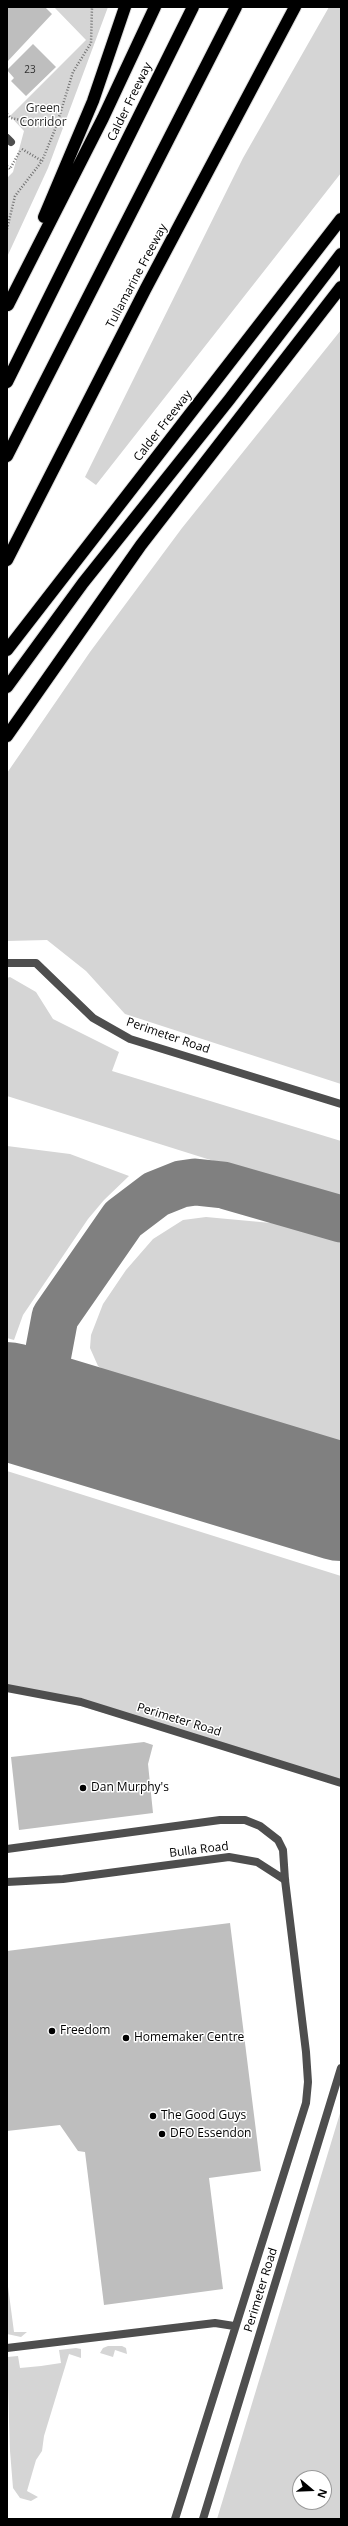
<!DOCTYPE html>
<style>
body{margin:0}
#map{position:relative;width:348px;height:2526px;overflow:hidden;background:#fff;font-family:"Open Sans",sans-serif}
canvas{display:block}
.frame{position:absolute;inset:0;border:8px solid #000;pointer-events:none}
.north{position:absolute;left:292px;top:2470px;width:40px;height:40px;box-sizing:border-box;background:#fff;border:1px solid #999;border-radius:50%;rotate:109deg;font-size:11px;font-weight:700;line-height:16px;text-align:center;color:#000}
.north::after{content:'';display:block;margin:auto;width:14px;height:18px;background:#000;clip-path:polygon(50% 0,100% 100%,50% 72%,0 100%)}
</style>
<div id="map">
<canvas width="348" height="2526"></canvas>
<div class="frame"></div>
<div class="north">N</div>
</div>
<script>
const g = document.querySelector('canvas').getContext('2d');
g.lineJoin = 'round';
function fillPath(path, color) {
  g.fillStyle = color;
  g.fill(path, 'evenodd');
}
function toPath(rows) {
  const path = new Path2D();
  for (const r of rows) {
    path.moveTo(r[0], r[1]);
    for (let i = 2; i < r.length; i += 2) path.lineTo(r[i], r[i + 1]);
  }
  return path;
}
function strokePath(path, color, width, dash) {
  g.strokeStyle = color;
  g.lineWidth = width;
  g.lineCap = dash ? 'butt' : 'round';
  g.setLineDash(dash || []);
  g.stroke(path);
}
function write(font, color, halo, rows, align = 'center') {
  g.font = font + ' "Open Sans",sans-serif';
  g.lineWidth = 3;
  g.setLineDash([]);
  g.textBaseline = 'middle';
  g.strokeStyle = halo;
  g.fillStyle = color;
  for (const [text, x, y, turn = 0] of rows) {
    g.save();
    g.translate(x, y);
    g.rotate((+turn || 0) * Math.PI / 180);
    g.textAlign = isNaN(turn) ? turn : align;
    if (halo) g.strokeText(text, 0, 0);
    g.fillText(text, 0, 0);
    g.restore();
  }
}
fillPath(toPath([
 [54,7,108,7,48,168,7,257,7,178,13,172,24,131,10,116,86,40],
 [329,7,341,7,341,173,96,485,85,477,243,158],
 [341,330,341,1084,125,1014,86,971,47,940,7,941,7,773,90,652,182,528],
 [10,977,36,992,53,1019,119,1052,112,1071,341,1141,341,1198,271,1179,7,1096,7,978],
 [7,1146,70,1154,129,1176,104,1200,88,1219,23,1315,14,1340,7,1338],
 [206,1217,282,1224,341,1241,341,1445,107,1372,98,1366,90,1348,91,1335,103,1304,126,1270,153,1239,183,1220],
 [7,1471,341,1576,341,1781,7,1685],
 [341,2110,341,2519,217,2519],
 [300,2478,324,2478,324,2502,300,2502],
 [7,2279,14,2332,27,2332,21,2337,7,2334],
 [108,2346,122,2346,126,2348,127,2354,115,2350,113,2357,100,2353,103,2348],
 [76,2348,81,2349,81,2358,69,2354,44,2436,42,2451,36,2460,27,2491,38,2497,31,2501,20,2498,13,2488,10,2451,7,2357,18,2356,20,2368,41,2366,61,2363,59,2350]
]), '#d5d5d5');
strokePath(toPath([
 [136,1440,83,1420,67,1411,50,1386,45,1370,55,1317,123,1219,156,1194,181,1184,195,1182,223,1185,341,1219]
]), '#808080', 47);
strokePath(toPath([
 [7,1401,341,1502]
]), '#808080', 118);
fillPath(toPath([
 [7,7,45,7,52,14,7,62],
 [33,44,56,67,26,96,11,81,14,78,7,70],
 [144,1742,153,1745,148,1764,153,1813,19,1830,11,1757],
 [230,1923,261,2171,209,2178,223,2289,104,2305,85,2152,78,2151,60,2125,7,2131,7,1951]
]), '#bebebe');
const motorway = toPath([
 [44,217,93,101,125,7],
 [8,305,103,118,155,7],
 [7,382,193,7],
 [7,456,236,7],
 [7,560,145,290,295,7],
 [7,650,341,219],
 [7,687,83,583,229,400,341,254],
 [7,736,141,545,341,287]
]);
strokePath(motorway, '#dbdbdb', 14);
strokePath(toPath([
 [7,114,11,118,56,127],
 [22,149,42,161],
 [7,166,10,169,20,151],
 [7,229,15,196,42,161,56,127,73,72,91,43,92,7]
]), '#707070', 2.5, [1, 2]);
strokePath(toPath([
 [7,963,36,963,93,1018,130,1039,341,1104],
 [7,1688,81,1702,341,1783],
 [7,2348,215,2323,234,2326],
 [175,2519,306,2103,308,2082,306,2052,285,1880],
 [203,2519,341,2068]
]), '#4e4e4e', 8);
strokePath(toPath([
 [7,138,11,142],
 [7,1849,220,1820,245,1820,260,1826,278,1840,283,1850,285,1880],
 [7,1882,63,1879,229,1857,257,1862,285,1880]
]), '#4e4e4e', 8);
strokePath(motorway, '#000', 12);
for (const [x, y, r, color] of [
 [83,1788,4,"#000"],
 [52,2031,4,"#000"],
 [126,2038,4,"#000"],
 [153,2116,4,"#000"],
 [162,2134,4,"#000"]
]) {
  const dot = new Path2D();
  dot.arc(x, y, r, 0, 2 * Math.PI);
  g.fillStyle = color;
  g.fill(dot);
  strokePath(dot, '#fff', 1.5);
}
write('10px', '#303030', null, [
 ["23",30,70]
]);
write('12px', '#000', '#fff', [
 ["Calder Freeway",130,102,-64],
 ["Tullamarine Freeway",137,276,-62],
 ["Calder Freeway",163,426,-52],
 ["Perimeter Road",168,1036,19],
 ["Perimeter Road",179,1720,17],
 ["Bulla Road",199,1850,-7],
 ["Perimeter Road",261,2290,-73]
]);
write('12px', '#2c2c2c', '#fff', [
 ["Green",43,109],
 ["Corridor",43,123]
]);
write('12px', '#000', '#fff', [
 ["Dan Murphy's",91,1788],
 ["Freedom",60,2031],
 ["Homemaker Centre",134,2038],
 ["The Good Guys",161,2116],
 ["DFO Essendon",170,2134]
], 'left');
</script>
